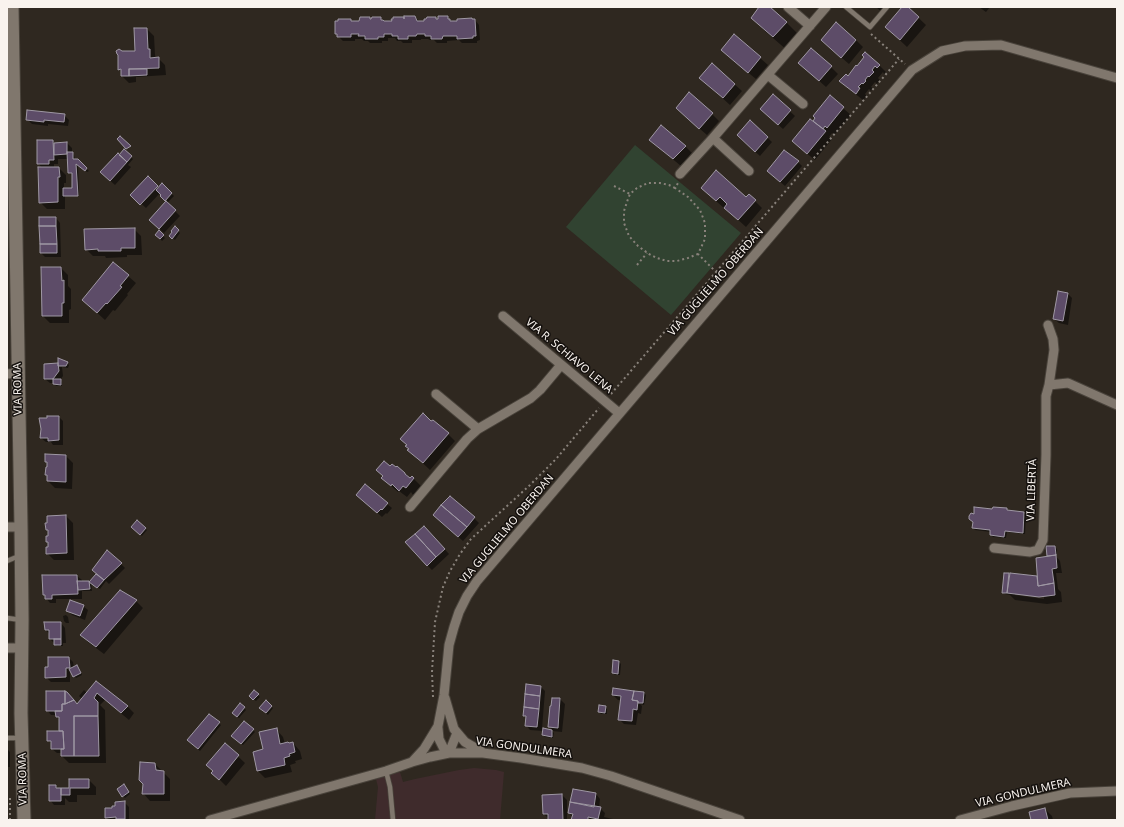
<!DOCTYPE html>
<meta charset="utf-8">
<style>
body{margin:0}
#map{position:relative;width:1124px;height:827px;overflow:hidden;background:#2f2820;font-family:"Noto Sans",sans-serif}
canvas{display:block}
.frame{position:absolute;inset:0;border:8px solid #f9f3ee;pointer-events:none}
</style>
<div id="map">
<canvas width="1124" height="827"></canvas>
<div class="frame"></div>
</div>
<script>
const g = document.querySelector('canvas').getContext('2d');
g.lineJoin = 'round';
function fillPath(path, color) {
  g.fillStyle = color;
  g.fill(path, 'evenodd');
}
function toPath(rows) {
  const path = new Path2D();
  for (const r of rows) {
    path.moveTo(r[0], r[1]);
    for (let i = 2; i < r.length; i += 2) path.lineTo(r[i], r[i + 1]);
  }
  return path;
}
function strokePath(path, color, width, dash) {
  g.strokeStyle = color;
  g.lineWidth = width;
  g.lineCap = dash ? 'butt' : 'round';
  g.setLineDash(dash || []);
  g.stroke(path);
}
function write(font, color, halo, rows, align = 'center') {
  g.font = font + ' "Noto Sans",sans-serif';
  g.lineWidth = 3;
  g.setLineDash([]);
  g.textBaseline = 'middle';
  g.strokeStyle = halo;
  g.fillStyle = color;
  for (const [text, x, y, turn = 0] of rows) {
    g.save();
    g.translate(x, y);
    g.rotate((+turn || 0) * Math.PI / 180);
    g.textAlign = isNaN(turn) ? turn : align;
    if (halo) g.strokeText(text, 0, 0);
    g.fillText(text, 0, 0);
    g.restore();
  }
}
fillPath(toPath([
 [474,768,496,770,504,772,500,820,375,820,378,787,376,779,400,772,403,782,415,779,459,770]
]), '#3f2b2c');
fillPath(toPath([
 [635,145,741,233,671,315,566,227]
]), '#314331');
fillPath(toPath([
 [760,7,768,7,786,22,800,36,788,51,766,32,752,18],
 [876,7,890,7,884,14],
 [903,7,907,7,926,25,907,47,886,27],
 [979,7,990,7,986,12],
 [415,17,420,22,436,18,439,20,447,17,452,22,475,20,479,25,480,40,477,41,477,43,462,43,459,40,447,41,447,43,437,43,434,40,430,40,428,39,421,39,421,40,412,40,412,43,403,43,401,41,397,41,395,38,388,38,388,41,382,41,382,43,370,43,368,41,364,41,362,39,355,39,355,41,343,41,336,34,352,22,360,22,369,18,372,21,381,18,385,22,393,22],
 [147,29,154,36,155,55,156,58,158,58,165,65,166,75,136,77,136,82,129,83,122,76,122,71,119,69,122,52,136,52],
 [734,35,768,65,756,79,729,57],
 [856,40,863,47,849,64,829,47],
 [712,64,742,91,730,105,707,84],
 [879,65,886,72,884,74,883,72,878,78,880,80,877,84,875,82,871,87,873,88,871,91,869,89,865,94,867,96,863,100,848,88,848,77,857,67],
 [831,67,838,74,826,87,807,70],
 [773,96,795,116,783,129,766,114],
 [830,97,851,115,835,134,832,133,829,137,832,139,815,160,800,148,813,122],
 [712,114,719,121,707,135,684,115],
 [64,115,69,120,68,126,48,124,48,126,32,124,27,119],
 [750,122,772,142,760,156,742,140],
 [651,140,685,146,692,153,681,166,658,147],
 [53,141,55,144,67,143,72,148,72,153,74,155,75,160,78,160,89,171,87,172,78,164,79,195,65,195,65,209,47,209,40,202,42,168,38,163],
 [58,159,69,159,69,172,71,174,73,174,73,189,64,189,64,183,66,183,66,175,59,168,54,168,54,164,58,164],
 [124,151,133,159,128,165,131,167,115,185,105,176,124,160],
 [798,162,802,166,785,186,768,171],
 [148,178,159,188,162,185,174,196,167,203,180,216,164,233,150,220,167,202,162,196,160,193,146,208,132,195],
 [709,195,746,198,749,195,762,208,746,227,724,207,724,208],
 [56,218,60,223,61,257,45,257,41,253],
 [175,228,180,233,175,240,171,236],
 [134,229,141,236,142,255,127,255,127,257,106,258,105,256,93,256,86,249],
 [159,232,165,238,162,241,157,235],
 [113,263,136,283,127,294,128,295,115,311,113,310,105,320,83,300],
 [42,268,61,268,68,275,68,286,71,289,71,309,69,310,69,323,50,323,43,316],
 [1059,292,1068,294,1072,298,1068,325,1059,323,1054,319],
 [67,363,69,365,68,368,62,367,63,376,60,380,62,382,62,386,56,386,54,383,50,383,45,379,45,365],
 [59,417,63,421,63,445,53,445,51,442,46,442,41,438],
 [431,423,448,434,455,441,430,470,409,450],
 [66,456,73,463,72,489,55,488,48,481,48,476,46,474,48,464,46,461],
 [377,470,405,473,411,479,412,477,421,486,413,495,411,492,407,497,399,491,398,492,390,485,383,478,384,477],
 [365,486,392,508,387,514,386,513,382,517,362,499],
 [1007,509,1008,511,1024,513,1026,515,1025,534,1007,532,1006,538,993,537,991,535,991,532,975,530,973,528,974,515,993,510],
 [66,516,73,523,74,560,54,560,47,553,49,548,49,543,47,541,49,537,49,532,47,530],
 [474,518,479,523,463,541,439,520],
 [137,521,147,530,142,536,133,527],
 [429,532,449,554,432,570,427,565],
 [1055,547,1057,549,1057,555,1055,553,1055,555,1060,561,1062,573,1056,573,1058,589,1061,592,1062,602,1047,604,1015,600,1010,595,1005,594,1003,592,1005,574,1038,577,1049,557,1048,556],
 [1015,593,1044,597,1044,599,1015,595],
 [121,564,125,568,109,584,106,581,100,589,91,582,97,574],
 [77,576,82,580,82,582,89,582,90,583,91,582,92,591,82,591,82,599,56,599,56,603,50,603,46,598,46,596,44,594],
 [136,601,143,608,104,654,88,642,81,635],
 [83,606,88,610,85,620,72,615,68,611],
 [66,615,68,617,69,623,66,623,64,621,63,616],
 [45,623,61,623,65,628,66,643,63,643,63,646,57,646,50,639,50,635,46,630],
 [69,658,73,662,74,668,79,668,82,675,76,678,72,673,70,673,70,682,51,682,46,677,49,668],
 [614,661,619,662,621,664,620,675,615,675,613,673],
 [96,682,127,706,134,713,129,720,105,700,100,705,105,710,106,763,69,763,62,756,62,753,57,753,52,749,52,744,48,740,60,732,60,720,57,717,57,715,51,715,47,710,77,705,82,699,79,696,84,690,87,693],
 [541,687,545,691,542,729,553,731,549,726,553,699,560,699,565,704,562,732,552,731,554,733,553,738,545,737,543,735,543,731,530,730,526,725,527,718,524,716],
 [254,691,260,697,256,701,250,696],
 [644,693,646,695,644,705,640,704,642,706,641,714,638,713,636,725,624,724,619,719,622,700,618,700,613,695],
 [266,701,273,708,268,715,260,708],
 [240,704,246,710,239,718,235,715],
 [605,707,607,709,607,714,601,714,599,712],
 [209,715,221,725,200,751,190,742],
 [244,722,255,732,243,745,232,736],
 [276,729,283,737,285,744,293,743,300,751,302,759,295,761,296,763,290,765,292,772,265,778,258,771,254,753,265,750],
 [225,744,245,763,226,786,213,773],
 [7,749,10,752,10,767,7,767],
 [155,764,170,779,170,801,150,801,143,793],
 [70,780,89,780,96,787,96,795,77,795,77,802,69,802,65,798,65,805,54,805,50,800,56,786,58,789,70,789],
 [126,788,130,794,125,798,123,796],
 [573,790,596,794,600,799,599,808,600,808,605,813,604,817,613,819,615,820,572,820,573,817,569,813],
 [562,795,567,800,567,820,549,820,549,819,544,814,543,796],
 [124,802,129,807,129,820,109,820,106,817,113,809],
 [1045,809,1052,816,1053,820,1032,820]
]), '#0007');
const building = toPath([
 [759,7,770,7,787,22,773,37,751,18,759,7],
 [902,7,908,7,919,17,900,40,885,27,902,7],
 [404,16,415,16,417,21,424,21,424,19,426,19,427,17,436,17,436,19,438,19,438,16,448,16,448,19,450,19,450,21,457,21,457,19,472,18,472,19,475,19,476,36,473,36,473,38,457,39,457,36,443,36,442,39,431,39,431,36,425,36,425,34,417,34,416,36,408,36,408,39,398,39,398,36,392,36,392,34,384,34,384,37,378,37,378,39,365,39,365,36,358,36,359,34,351,34,351,37,337,37,337,34,335,34,335,21,338,21,338,19,351,19,351,21,359,21,360,17,370,17,370,19,371,19,372,17,381,17,381,20,383,20,384,21,392,21,391,19,393,19,393,17,404,17,404,19,404,16],
 [836,22,856,40,841,58,821,40,836,22],
 [134,28,147,28,148,49,150,49,150,58,159,57,159,68,129,69,129,76,121,76,121,69,118,70,118,55,117,54,116,51,119,49,122,51,135,51,134,28],
 [734,34,761,57,748,73,721,50,734,34],
 [811,48,832,66,819,81,798,63,811,48],
 [865,52,880,65,877,68,875,66,872,70,874,72,869,77,868,76,865,80,866,81,863,84,862,83,858,87,860,88,856,94,839,81,846,74,848,76,856,65,857,66,864,57,862,55,865,52],
 [712,63,735,84,723,98,699,78,712,63],
 [129,69,147,69,147,75,129,76,129,69],
 [689,92,713,113,699,129,676,108,689,92],
 [773,94,791,110,778,125,760,109,773,94],
 [830,95,844,107,827,128,825,126,823,129,813,121,815,118,813,116,830,95],
 [27,110,65,114,64,122,44,120,44,122,26,120,27,110],
 [810,119,826,131,807,154,792,141,810,119],
 [750,120,768,137,755,152,737,135,750,120],
 [661,125,686,146,673,159,649,140,661,125],
 [120,136,131,146,126,149,117,139,120,136],
 [37,140,53,140,54,160,49,160,49,164,37,164,37,140],
 [67,142,67,154,54,155,54,143,67,142],
 [124,149,132,156,127,162,119,155,124,149],
 [784,150,799,161,780,182,767,171,784,150],
 [67,152,73,152,73,159,78,159,87,168,85,171,76,164,78,196,63,196,63,188,72,188,72,173,68,173,67,152],
 [118,153,127,162,110,181,100,172,118,153],
 [38,167,59,167,60,177,58,177,58,202,39,203,38,167],
 [716,170,746,197,749,194,756,200,738,220,724,208,727,204,720,197,716,201,701,188,716,170],
 [148,176,158,186,140,205,130,195,148,176],
 [162,183,172,193,165,201,160,196,161,195,156,190,162,183],
 [166,201,176,210,159,229,149,220,166,201],
 [39,217,56,217,56,226,39,226,39,217],
 [39,226,56,226,57,244,40,244,39,226],
 [175,226,179,230,172,239,169,236,172,232,171,231,175,226],
 [135,228,135,248,121,248,121,251,98,251,98,249,85,250,84,229,135,228],
 [159,230,164,235,160,239,155,235,159,230],
 [40,244,57,244,57,253,40,253,40,244],
 [113,262,129,275,120,286,122,287,107,304,106,303,97,313,82,300,113,262],
 [41,267,61,267,62,281,64,280,64,303,62,303,62,316,42,316,41,267],
 [1058,291,1068,293,1063,321,1053,319,1058,291],
 [58,358,68,362,66,366,58,366,58,358],
 [58,363,59,371,53,379,44,379,44,364,58,363],
 [53,379,61,379,61,385,53,384,53,379],
 [423,413,431,421,433,420,449,433,423,463,407,450,409,449,405,446,407,445,400,439,423,413],
 [47,416,59,416,59,440,48,441,48,438,40,438,41,429,39,418,47,418,47,416],
 [45,454,66,455,66,482,47,481,47,475,45,475,46,467,47,467,47,462,45,462,45,454],
 [384,461,390,466,392,464,396,467,397,466,405,473,405,474,410,478,412,476,414,478,406,488,403,486,399,491,392,484,391,486,381,478,383,476,376,470,384,461],
 [365,484,388,503,382,510,381,509,377,513,356,495,365,484],
 [450,496,475,517,467,527,441,505,450,496],
 [441,505,467,527,458,537,433,515,441,505],
 [974,507,992,509,993,507,1007,508,1007,510,1024,512,1023,533,1005,531,1004,537,990,535,990,530,972,528,973,522,969,519,969,516,971,513,974,514,974,507],
 [66,515,67,553,46,554,46,547,48,547,48,542,46,542,46,536,48,536,48,530,46,530,45,523,47,523,47,516,66,515],
 [137,520,146,528,140,535,131,527,137,520],
 [424,526,445,549,436,557,415,534,424,526],
 [415,534,436,557,427,566,405,542,415,534],
 [1046,546,1055,546,1056,555,1047,556,1046,546],
 [107,550,122,563,104,580,92,570,107,550],
 [1056,555,1057,568,1052,569,1054,583,1038,586,1036,558,1056,555],
 [1004,573,1009,573,1007,593,1002,593,1004,573],
 [1010,573,1037,576,1038,586,1054,583,1055,595,1039,597,1007,593,1010,573],
 [96,574,104,580,97,588,89,582,96,574],
 [42,575,77,575,78,594,52,595,52,599,45,599,45,595,43,595,42,575],
 [77,581,89,581,90,589,78,590,77,581],
 [120,590,137,600,96,647,80,635,120,590],
 [70,600,84,605,80,616,66,611,70,600],
 [44,622,61,622,61,639,49,639,49,630,45,630,44,622],
 [54,639,61,639,61,645,54,645,54,639],
 [48,657,69,657,70,668,66,668,66,677,45,678,45,667,48,667,48,657],
 [613,660,619,661,618,674,612,673,613,660],
 [77,665,81,673,73,677,69,669,77,665],
 [96,681,128,706,121,713,97,693,94,698,98,702,98,716,74,716,74,756,61,756,61,749,64,749,63,731,59,731,59,717,56,717,55,711,62,711,62,704,65,704,74,700,77,704,96,681],
 [526,684,541,686,540,696,525,694,526,684],
 [613,688,634,691,632,700,638,701,637,710,633,709,632,721,618,720,621,696,612,695,613,688],
 [254,690,259,694,253,700,249,696,254,690],
 [46,691,65,691,65,704,62,704,62,711,46,711,46,691],
 [65,691,67,692,74,700,65,704,65,691],
 [634,691,644,692,643,703,638,703,638,701,632,700,634,691],
 [525,694,540,696,539,709,524,707,525,694],
 [552,698,560,698,558,728,548,727,550,706,551,706,552,698],
 [266,700,272,706,266,713,259,708,266,700],
 [240,703,245,707,237,717,232,713,240,703],
 [599,705,606,706,605,713,598,712,599,705],
 [524,707,539,709,537,727,525,726,526,716,523,716,524,707],
 [209,714,220,722,198,749,187,740,209,714],
 [74,716,98,716,99,756,74,756,74,716],
 [244,721,254,729,241,744,231,736,244,721],
 [277,728,280,744,288,742,289,743,293,742,295,752,289,754,290,756,284,758,285,765,257,771,253,752,263,749,259,732,277,728],
 [543,728,552,730,552,737,542,735,543,728],
 [47,731,63,731,64,749,51,749,51,741,47,741,47,731],
 [225,743,239,755,219,780,211,773,213,771,206,765,225,743],
 [140,762,155,763,156,770,164,771,164,794,142,794,143,784,139,780,140,762],
 [69,779,89,779,89,788,70,788,70,795,61,795,61,788,69,788,69,779],
 [124,784,129,792,122,797,117,789,124,784],
 [49,785,56,785,56,788,61,788,61,801,49,801,49,785],
 [573,789,596,793,594,807,570,802,573,789],
 [562,794,563,820,548,820,548,814,543,814,542,795,562,794],
 [125,801,125,819,116,819,116,817,105,818,105,808,112,808,112,806,115,806,115,802,125,801],
 [570,802,601,807,598,819,588,817,588,820,571,820,573,814,568,813,570,802],
 [1045,808,1048,820,1031,820,1029,812,1045,808]
]);
fillPath(building, '#5d4c68');
strokePath(building, '#9f98a4', 1);
const lane = toPath([
 [846,7,870,27,887,7],
 [7,561,19,556],
 [7,618,21,620],
 [7,738,20,738],
 [386,771,390,787,393,820]
]);
const street = toPath([
 [788,7,810,26],
 [768,75,803,104],
 [713,138,749,171],
 [680,174,713,138,826,7],
 [503,316,619,413],
 [7,374,18,373],
 [1049,385,1068,383,1117,405],
 [436,394,478,429],
 [410,507,467,439,478,429,531,398,540,390,561,365],
 [7,527,21,527],
 [994,548,1030,552,1038,550,1043,540,1046,455,1046,396,1049,385,1054,350,1053,339,1048,325],
 [7,648,21,648],
 [445,698,454,729,465,742,482,752],
 [438,728,439,739,444,749,449,753,457,733],
 [412,762,424,749,438,726,444,695,449,645,454,627,459,612,467,596,477,581,912,70,942,51,965,46,1001,45,1117,78],
 [210,820,386,771,412,762,430,757,449,753,483,753,521,758,582,768,611,776,740,820],
 [960,820,1012,806,1070,793,1117,791]
]);
const secondary = toPath([
 [12,7,21,527,22,620,21,713,24,820]
]);
strokePath(lane, '#49433b', 6);
strokePath(street, '#49433b', 11);
strokePath(secondary, '#49433b', 15);
strokePath(toPath([
 [871,34,905,64],
 [614,186,630,194],
 [675,188,669,185,660,183,648,183,637,188,630,194,628,199,624,211,624,223,629,236,638,246,649,254,657,258,667,261,677,261,688,258,698,254],
 [637,265,647,253],
 [716,272,899,59],
 [611,394,716,272,698,254,705,239,705,223,700,210,688,197,675,188,678,183],
 [433,697,432,672,435,622,443,587,450,571,460,554,471,539,530,485,556,459,599,408],
 [10,820,10,795]
]), '#89827b', 2, [2, 3]);
strokePath(lane, '#80776d', 4.5);
strokePath(street, '#80776d', 9);
strokePath(secondary, '#80776d', 13);
write('11px', '#f9f3ee', '#15110e', [
 ["VIA GUGLIELMO OBERDAN",716,282,-49],
 ["VIA R. SCHIAVO LENA",569,356,40],
 ["VIA ROMA",18,389,-91],
 ["VIA LIBERTÀ",1032,490,-88],
 ["VIA GUGLIELMO OBERDAN",507,529,-50],
 ["VIA GONDULMERA",524,748,8],
 ["VIA ROMA",23,779,-91],
 ["VIA GONDULMERA",1023,793,-13]
]);
</script>
